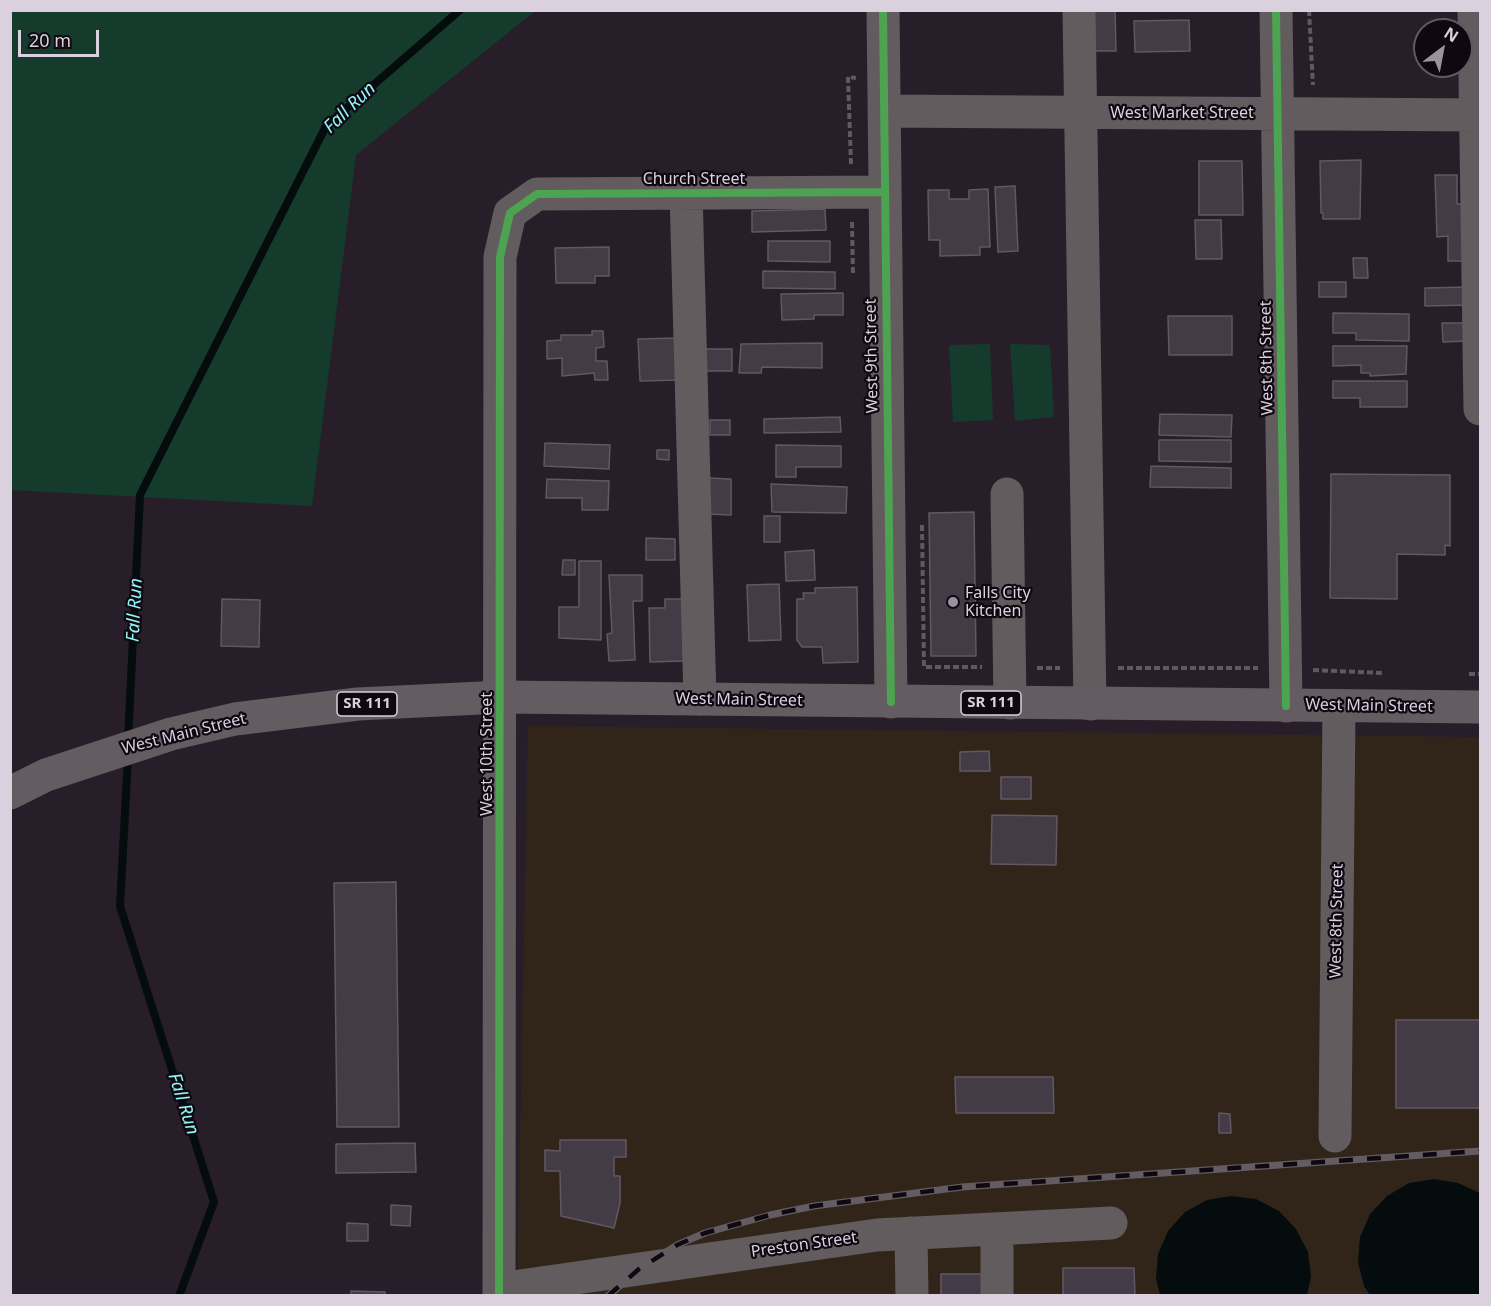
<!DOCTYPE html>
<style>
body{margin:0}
#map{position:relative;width:1491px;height:1306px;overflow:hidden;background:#281e2a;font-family:"Noto Sans",sans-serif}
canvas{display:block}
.frame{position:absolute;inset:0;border:12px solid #dbd0de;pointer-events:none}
.north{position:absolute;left:1413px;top:18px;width:60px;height:60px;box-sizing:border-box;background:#0f0811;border:2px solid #615863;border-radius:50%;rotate:32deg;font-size:16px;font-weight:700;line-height:24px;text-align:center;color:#dbd0de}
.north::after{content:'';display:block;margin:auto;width:21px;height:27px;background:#9c929f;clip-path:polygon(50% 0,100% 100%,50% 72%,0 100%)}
.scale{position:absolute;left:18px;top:30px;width:81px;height:27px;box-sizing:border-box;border:3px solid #dbd0de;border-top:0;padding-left:8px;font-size:18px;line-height:21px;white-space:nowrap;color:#dbd0de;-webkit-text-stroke:4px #0f0811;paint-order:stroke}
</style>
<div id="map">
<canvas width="1491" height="1306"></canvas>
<div class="frame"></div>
<div class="north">N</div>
<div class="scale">20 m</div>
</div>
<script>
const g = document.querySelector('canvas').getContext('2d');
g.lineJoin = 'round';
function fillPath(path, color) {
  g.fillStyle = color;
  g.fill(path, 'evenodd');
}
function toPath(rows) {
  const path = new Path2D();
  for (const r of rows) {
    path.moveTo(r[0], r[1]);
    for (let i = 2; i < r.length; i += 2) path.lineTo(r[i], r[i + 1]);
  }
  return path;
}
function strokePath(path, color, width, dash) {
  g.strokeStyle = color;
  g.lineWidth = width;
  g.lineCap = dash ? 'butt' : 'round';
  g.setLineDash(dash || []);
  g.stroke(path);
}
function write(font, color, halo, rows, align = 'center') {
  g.font = font + ' "Noto Sans",sans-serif';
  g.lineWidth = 4.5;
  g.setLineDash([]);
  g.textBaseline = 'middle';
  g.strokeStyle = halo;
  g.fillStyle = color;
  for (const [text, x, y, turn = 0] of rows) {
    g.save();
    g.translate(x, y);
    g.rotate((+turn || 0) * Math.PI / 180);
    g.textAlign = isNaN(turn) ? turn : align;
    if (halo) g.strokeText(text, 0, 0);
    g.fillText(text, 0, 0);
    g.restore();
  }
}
fillPath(toPath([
 [528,726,1480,737,1480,1295,517,1296]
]), '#31251a');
fillPath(toPath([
 [10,11,535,11,356,155,312,506,11,490],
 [990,344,993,420,953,422,949,345],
 [1010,344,1050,345,1054,417,1015,421]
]), '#153b2d');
fillPath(toPath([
 [1434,1179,1458,1183,1480,1193,1480,1295,1370,1295,1364,1286,1358,1262,1360,1237,1370,1214,1387,1196,1409,1183],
 [1231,1196,1256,1199,1279,1211,1296,1229,1308,1252,1311,1277,1307,1295,1160,1295,1156,1279,1158,1254,1168,1231,1185,1212,1207,1200]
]), '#040c0d');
strokePath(toPath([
 [128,741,140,495,326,126,460,10],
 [128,757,120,906,214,1202,179,1296]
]), '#040c0d', 8);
const building = toPath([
 [1093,10,1115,10,1116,51,1095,51,1093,10],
 [1189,20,1190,51,1135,52,1134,21,1189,20],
 [1361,160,1360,219,1323,219,1323,213,1321,213,1320,161,1361,160],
 [1199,161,1242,161,1243,215,1199,215,1199,161],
 [1435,175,1457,175,1457,204,1464,204,1465,261,1448,261,1448,236,1437,237,1435,175],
 [1015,186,1018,251,998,252,995,187,1015,186],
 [988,189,990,247,980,247,980,255,940,256,940,240,929,240,928,190,949,190,949,199,969,199,969,190,988,189],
 [825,209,826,230,752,232,752,211,825,209],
 [1195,220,1221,220,1222,259,1196,259,1195,220],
 [768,241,830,241,830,262,768,261,768,241],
 [609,247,609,276,595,276,595,283,556,283,555,248,609,247],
 [1353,258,1367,258,1368,278,1354,278,1353,258],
 [763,271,835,272,835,289,763,288,763,271],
 [1319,282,1346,282,1346,297,1319,297,1319,282],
 [1468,287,1469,305,1425,306,1425,288,1468,287],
 [843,293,843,315,814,315,814,319,782,320,781,294,843,293],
 [1333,313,1409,314,1409,341,1356,340,1356,333,1333,333,1333,313],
 [1168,316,1232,316,1232,355,1169,355,1168,316],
 [1442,323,1466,323,1467,341,1443,342,1442,323],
 [592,331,603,331,604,347,596,348,596,361,607,361,608,380,595,380,594,373,562,376,562,358,547,359,547,341,561,340,561,335,592,335,592,331],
 [678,338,680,380,640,381,638,339,678,338],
 [822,343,822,368,762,367,761,373,739,373,741,344,822,343],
 [1333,346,1407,346,1406,374,1370,376,1370,373,1361,373,1361,365,1333,366,1333,346],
 [705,349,732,349,732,371,705,371,705,349],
 [1333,381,1407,381,1407,407,1360,407,1360,398,1333,398,1333,381],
 [1160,414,1232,415,1231,437,1159,435,1160,414],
 [840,417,841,432,764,433,764,419,840,417],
 [710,420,730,420,730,435,710,435,710,420],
 [1159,440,1231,440,1231,462,1159,461,1159,440],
 [545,443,610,445,609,469,544,466,545,443],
 [776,445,841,446,841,467,796,467,796,477,776,477,776,445],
 [657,450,669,450,669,460,657,459,657,450],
 [1151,466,1231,468,1231,488,1150,487,1151,466],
 [1331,474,1450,475,1450,546,1445,545,1445,555,1397,554,1397,599,1330,598,1331,474],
 [708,478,731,479,731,515,708,514,708,478],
 [547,479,609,481,608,510,582,510,582,498,546,498,547,479],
 [771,484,847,487,846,513,772,512,771,484],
 [974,512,976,656,931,656,929,513,974,512],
 [764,516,780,516,780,542,764,542,764,516],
 [646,538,675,539,675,560,646,560,646,538],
 [814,550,815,580,786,581,785,552,814,550],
 [563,560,575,560,575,575,562,575,563,560],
 [579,561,601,561,601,640,559,638,559,607,579,607,579,561],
 [609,575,642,575,642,601,633,601,635,660,609,661,607,634,612,633,609,575],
 [779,584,781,640,749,641,747,585,779,584],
 [857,587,858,662,823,663,822,647,802,647,797,640,797,599,804,599,803,593,815,593,815,588,857,587],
 [222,599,260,600,259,647,221,646,222,599],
 [665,599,683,599,684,661,650,662,649,608,665,608,665,599],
 [989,751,990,771,960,771,960,752,989,751],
 [1001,777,1031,777,1031,799,1001,799,1001,777],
 [992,815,1057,816,1056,865,991,864,992,815],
 [396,882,399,1127,337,1127,334,883,396,882],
 [1396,1020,1480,1020,1480,1108,1396,1108,1396,1020],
 [955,1077,1053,1077,1054,1113,956,1113,955,1077],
 [1219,1113,1230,1114,1231,1133,1219,1133,1219,1113],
 [560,1140,626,1140,626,1157,614,1157,614,1176,620,1176,620,1203,614,1228,561,1216,560,1171,545,1171,545,1150,560,1151,560,1140],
 [415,1143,416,1172,336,1173,336,1144,415,1143],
 [391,1205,411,1206,410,1226,391,1225,391,1205],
 [347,1223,368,1224,368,1241,347,1241,347,1223],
 [1063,1268,1134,1268,1135,1296,1063,1296,1063,1268],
 [941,1274,986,1274,986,1296,941,1296,941,1274],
 [351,1291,385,1292,385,1296,351,1296,351,1291]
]);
fillPath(building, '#433b45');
strokePath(building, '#615863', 1.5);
strokePath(toPath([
 [1309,10,1313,85],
 [851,164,848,77,856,78],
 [852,222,853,275],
 [922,525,924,667,982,667],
 [1037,668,1060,668],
 [1118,668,1258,668],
 [1313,670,1384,673],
 [1469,674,1480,674]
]), '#5f5a5e', 4, [6, 3]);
strokePath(toPath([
 [883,10,891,702],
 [1079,10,1090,704],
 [1276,10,1286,706],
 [1474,10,1480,409],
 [884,111,1480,115],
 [686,193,700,699],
 [1007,494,1010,703],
 [1335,1136,1339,706],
 [911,1233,912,1296],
 [499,1289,877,1235,1111,1223],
 [499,1296,500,257,510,213,537,194,885,192],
 [997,1296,997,1229]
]), '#625c5e', 33);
strokePath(toPath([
 [10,793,46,775,171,734,235,719,358,704,501,697,1480,707]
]), '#645c61', 33);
const rail = toPath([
 [608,1296,639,1269,677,1245,705,1233,770,1215,814,1206,962,1187,1480,1151]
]);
strokePath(rail, '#645c61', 7);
strokePath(rail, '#0f0811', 4.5, [14]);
strokePath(toPath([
 [883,10,891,702],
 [1276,10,1286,706],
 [499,1296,500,257,510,213,537,194,885,192]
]), '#4ca352', 8);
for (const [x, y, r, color] of [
 [953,602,6,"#9c929f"]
]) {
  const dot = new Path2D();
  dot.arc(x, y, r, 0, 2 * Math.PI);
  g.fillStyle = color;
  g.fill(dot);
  strokePath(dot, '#0f0811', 2);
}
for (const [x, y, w] of [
 [991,703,60],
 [367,704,60]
]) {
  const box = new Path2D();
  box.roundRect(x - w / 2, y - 12, w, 24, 4.5);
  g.fillStyle = '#0f0811';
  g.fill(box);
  strokePath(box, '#dbd0de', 1.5);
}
write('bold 15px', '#dbd0de', null, [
 ["SR 111",991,703],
 ["SR 111",367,704]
]);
write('16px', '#dbd0de', '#0f0811', [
 ["West Market Street",1182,113],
 ["Church Street",694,179],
 ["West 9th Street",872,356,-91],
 ["West 8th Street",1267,358,-91],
 ["West Main Street",739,700,1],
 ["West Main Street",1369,706,1],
 ["West Main Street",184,734,-14],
 ["West 10th Street",487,754,-90],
 ["West 8th Street",1337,921,-89],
 ["Preston Street",804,1245,-8]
]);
write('16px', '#dbd0de', '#0f0811', [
 ["Falls City",965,593],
 ["Kitchen",965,611]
], 'left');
write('italic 18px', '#8ef9f8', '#0f0811', [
 ["Fall Run",350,108,-44],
 ["Fall Run",135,610,-87],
 ["Fall Run",183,1104,72]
]);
</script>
